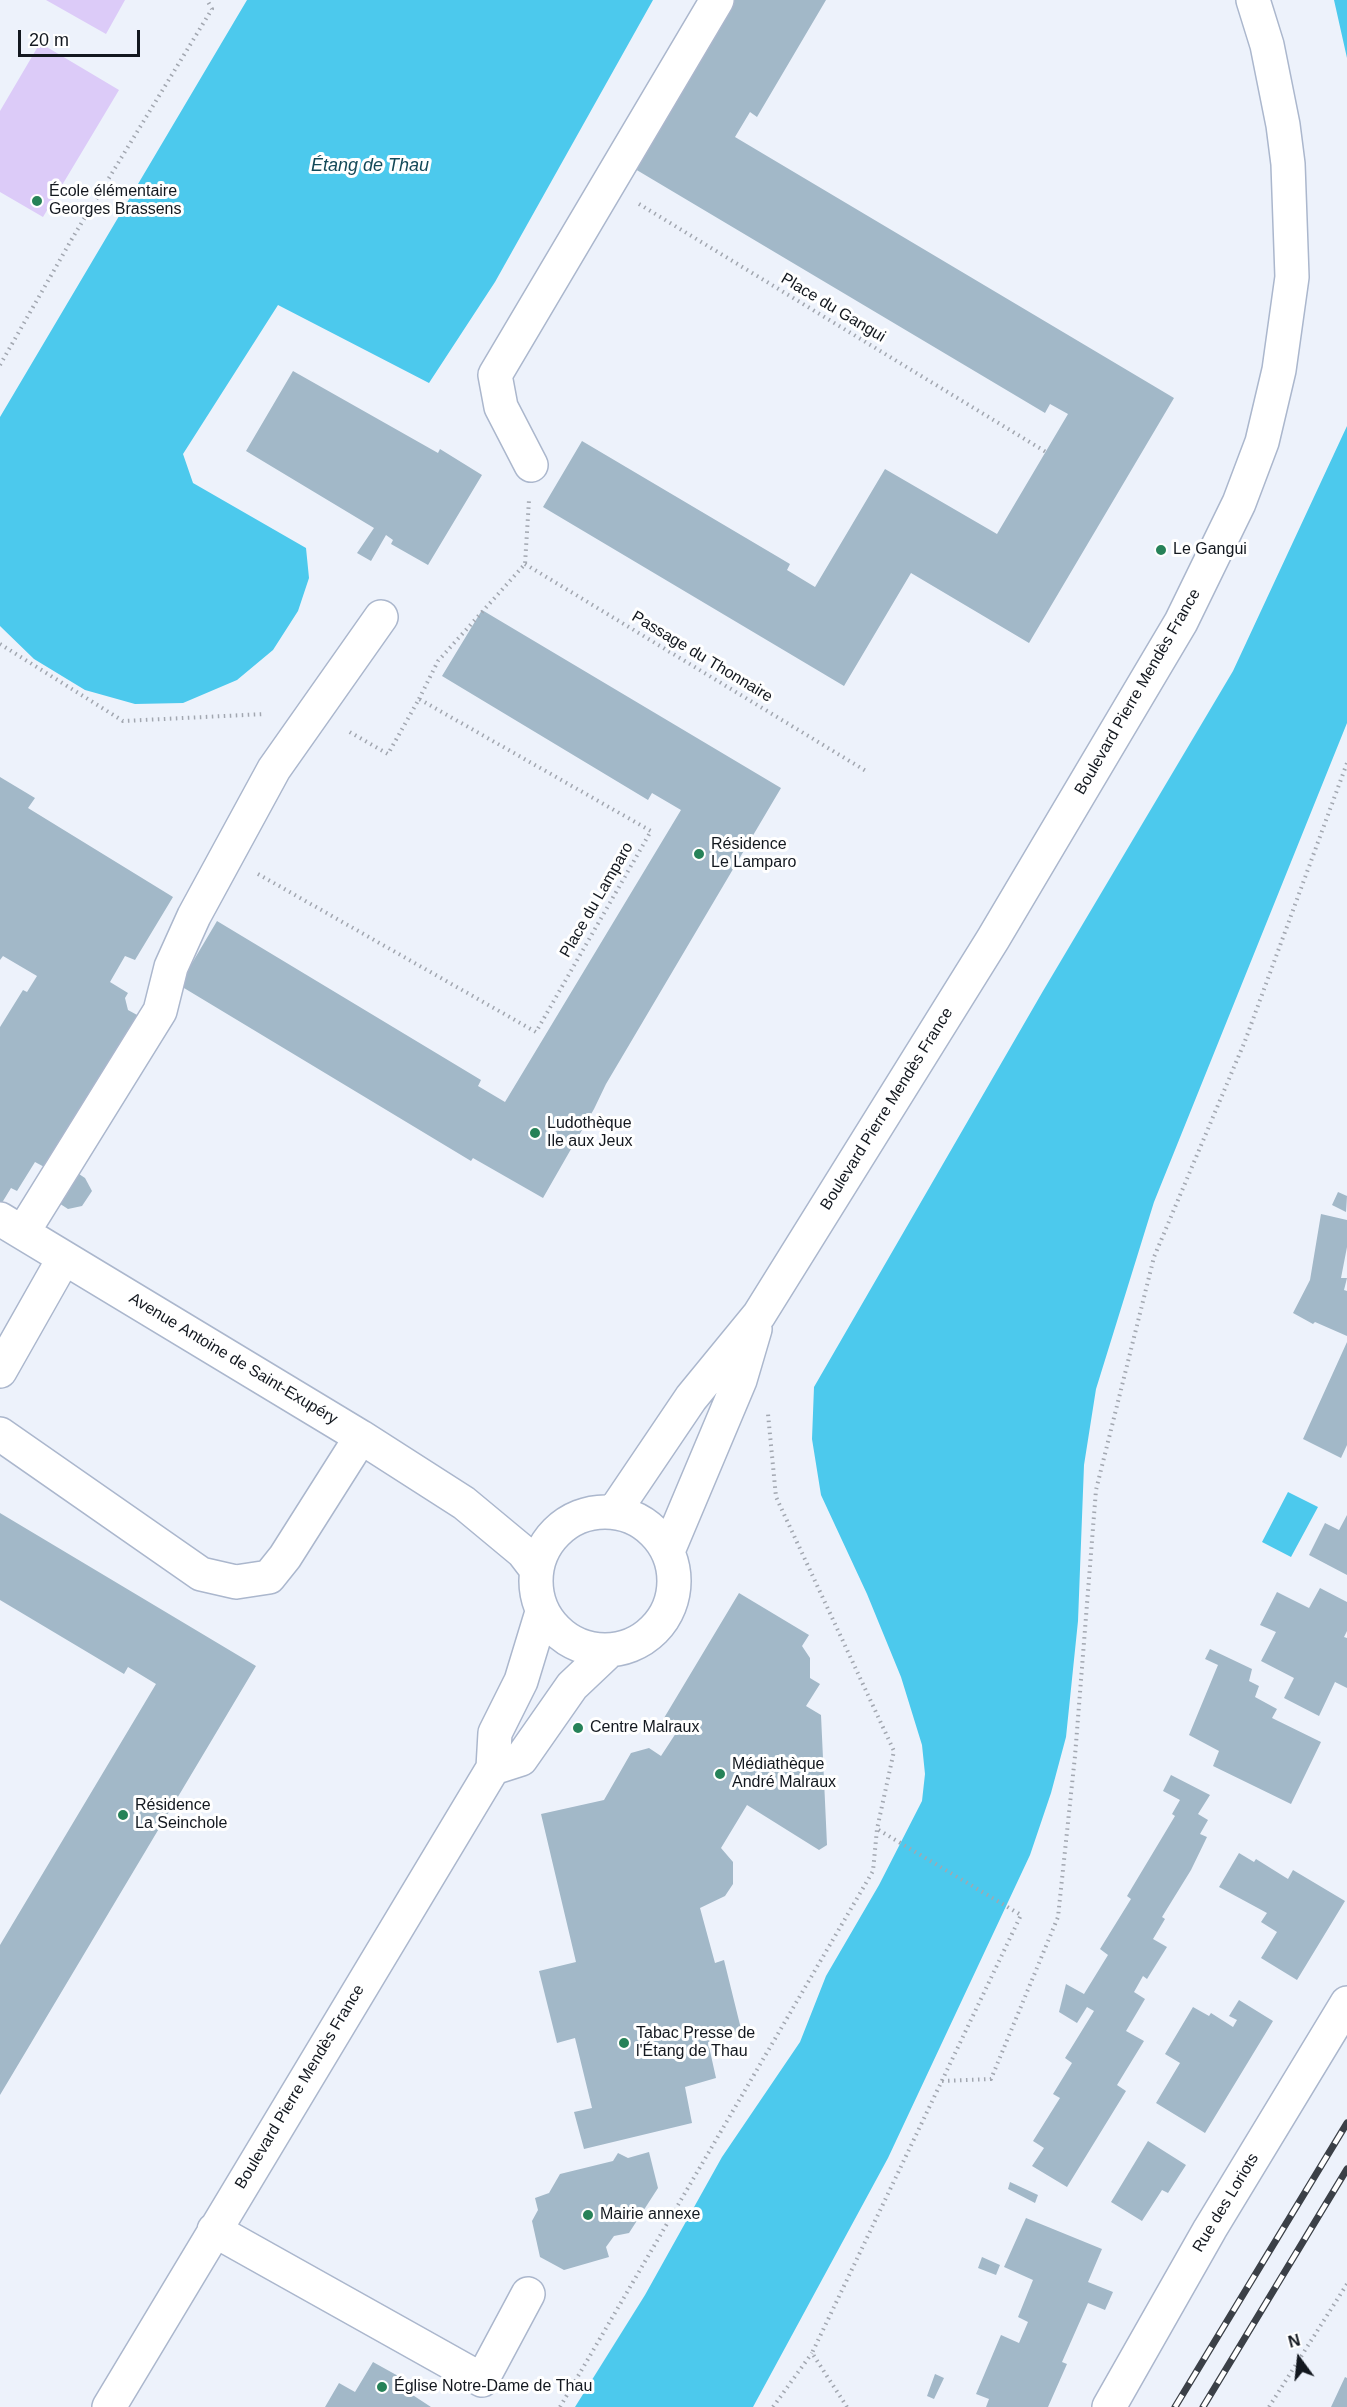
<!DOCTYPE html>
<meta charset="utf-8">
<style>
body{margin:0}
#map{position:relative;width:1347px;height:2407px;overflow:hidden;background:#edf2fb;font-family:Arial,sans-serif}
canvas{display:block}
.north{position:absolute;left:1269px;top:2329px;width:60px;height:60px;-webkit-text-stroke:4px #fff;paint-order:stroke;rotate:345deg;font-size:16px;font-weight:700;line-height:24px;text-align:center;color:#13181f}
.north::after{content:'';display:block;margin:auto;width:21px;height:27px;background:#13181f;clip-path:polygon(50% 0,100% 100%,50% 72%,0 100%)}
.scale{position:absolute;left:18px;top:30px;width:122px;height:27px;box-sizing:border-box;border:3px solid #13181f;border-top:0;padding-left:8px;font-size:18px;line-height:21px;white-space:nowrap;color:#13181f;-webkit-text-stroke:4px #fff;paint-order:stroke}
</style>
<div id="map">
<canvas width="1347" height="2407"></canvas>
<div class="north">N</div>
<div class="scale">20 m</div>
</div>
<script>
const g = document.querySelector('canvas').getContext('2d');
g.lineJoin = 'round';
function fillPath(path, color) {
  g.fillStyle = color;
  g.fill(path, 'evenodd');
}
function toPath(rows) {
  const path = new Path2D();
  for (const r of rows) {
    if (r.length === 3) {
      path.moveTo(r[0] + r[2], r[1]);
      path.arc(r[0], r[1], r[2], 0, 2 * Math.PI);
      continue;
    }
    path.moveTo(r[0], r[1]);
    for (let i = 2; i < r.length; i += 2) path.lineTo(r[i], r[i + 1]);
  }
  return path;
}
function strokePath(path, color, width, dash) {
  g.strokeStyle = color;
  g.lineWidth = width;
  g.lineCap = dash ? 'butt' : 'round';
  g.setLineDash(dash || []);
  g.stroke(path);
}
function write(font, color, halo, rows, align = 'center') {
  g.font = font + ' Arial,sans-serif';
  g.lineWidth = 6;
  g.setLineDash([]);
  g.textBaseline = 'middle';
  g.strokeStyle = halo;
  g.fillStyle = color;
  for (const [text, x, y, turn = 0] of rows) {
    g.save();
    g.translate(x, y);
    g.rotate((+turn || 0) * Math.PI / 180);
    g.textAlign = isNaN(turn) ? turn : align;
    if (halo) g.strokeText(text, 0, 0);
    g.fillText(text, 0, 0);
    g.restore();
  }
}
fillPath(toPath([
 [46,0,125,0,106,34],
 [40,43,119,90,43,217,0,192,0,111]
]), '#dccbf8');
fillPath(toPath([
 [247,0,653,0,495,282,429,383,278,305,183,454,193,483,306,548,309,578,298,611,273,650,237,680,183,703,135,704,85,690,34,659,0,626,0,417],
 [1334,0,1347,0,1347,58],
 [1347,426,1347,723,1154,1202,1096,1389,1084,1465,1078,1621,1066,1737,1051,1793,1030,1855,888,2158,753,2407,575,2407,645,2295,722,2157,800,2042,826,1976,879,1885,922,1801,925,1774,922,1745,901,1677,867,1594,821,1495,812,1439,814,1387,1043,991,1233,671],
 [1288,1492,1318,1507,1291,1557,1262,1542]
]), '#4cc9ed');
fillPath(toPath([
 [735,0,826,0,757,117,750,112,735,137,1174,398,1029,643,911,573,844,686,543,507,582,441,790,564,787,570,815,587,885,469,997,534,1068,414,1050,404,1045,413,635,169],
 [293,371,438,453,440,449,482,475,428,565,391,544,393,540,386,535,371,561,357,553,374,528,246,451],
 [482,610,781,788,606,1084,594,1109,543,1198,473,1158,471,1161,179,985,217,921,481,1080,478,1086,505,1102,681,810,652,793,648,800,442,676],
 [0,777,35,798,28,808,173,897,135,960,125,956,110,982,128,993,125,998,128,1010,139,1016,48,1169,35,1162,17,1191,11,1188,0,1206,0,1027,23,990,27,992,37,976,3,956,0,960],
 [71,1174,79,1174,85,1178,92,1191,82,1206,68,1209,51,1198],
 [1338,1192,1347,1196,1346,1212,1332,1205],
 [1321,1214,1347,1220,1347,1247,1341,1278,1347,1278,1344,1290,1347,1291,1347,1336,1315,1322,1313,1324,1293,1313,1310,1280],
 [1347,1342,1347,1445,1341,1458,1303,1439],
 [0,1513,256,1666,0,2095,0,1945,156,1684,128,1667,124,1674,0,1600],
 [1347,1515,1347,1575,1309,1555,1325,1523,1339,1530],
 [1320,1588,1347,1602,1347,1631,1344,1637,1347,1638,1347,1688,1335,1682,1319,1716,1284,1698,1294,1678,1261,1661,1276,1632,1260,1625,1277,1592,1309,1608],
 [739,1593,809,1635,802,1646,810,1658,810,1678,820,1684,806,1706,821,1715,827,1845,819,1850,747,1805,721,1848,733,1862,733,1884,725,1896,700,1908,715,1963,724,1960,742,2033,708,2042,716,2078,685,2087,692,2123,584,2149,574,2112,592,2108,575,2038,557,2043,539,1971,576,1962,541,1814,604,1800,631,1753,649,1748,661,1756,676,1733,661,1723],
 [1210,1649,1252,1669,1249,1681,1259,1686,1255,1697,1277,1709,1272,1718,1321,1742,1291,1804,1213,1766,1219,1751,1189,1735,1218,1665,1205,1659],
 [1171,1775,1210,1795,1198,1814,1208,1820,1200,1834,1207,1837,1191,1870,1162,1917,1165,1919,1153,1939,1167,1947,1147,1979,1143,1976,1134,1992,1145,1999,1126,2031,1144,2041,1117,2085,1126,2091,1067,2187,1032,2166,1044,2148,1033,2141,1060,2098,1053,2094,1072,2063,1065,2058,1094,2011,1087,2007,1077,2023,1059,2012,1066,1984,1084,1994,1108,1955,1100,1949,1131,1899,1127,1896,1175,1816,1172,1814,1180,1800,1163,1791],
 [1239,1853,1254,1862,1256,1859,1288,1879,1293,1870,1345,1901,1297,1980,1261,1958,1277,1932,1261,1922,1267,1913,1219,1887],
 [1239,2000,1273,2021,1205,2133,1156,2103,1180,2063,1165,2054,1193,2007,1209,2016,1211,2013,1233,2027,1237,2020,1229,2016],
 [1148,2141,1186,2165,1168,2193,1162,2190,1142,2221,1111,2202],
 [649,2152,658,2188,629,2233,614,2236,606,2247,609,2257,564,2270,540,2257,532,2221,538,2210,535,2198,549,2193,560,2174,613,2161,618,2153,628,2158],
 [1010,2182,1038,2195,1035,2203,1008,2189],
 [1026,2218,1102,2249,1088,2282,1113,2292,1105,2310,1088,2303,1062,2362,1067,2364,1048,2407,986,2407,989,2399,976,2394,1001,2335,1019,2343,1028,2322,1018,2317,1033,2280,1004,2267],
 [982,2257,1000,2265,996,2275,978,2268],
 [373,2362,409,2382,405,2390,431,2407,325,2407,339,2383,355,2392],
 [935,2374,944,2378,934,2399,927,2396],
 [1345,2377,1347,2378,1347,2407,1331,2407]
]), '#a2b8c8');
const minor = toPath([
 [531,465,501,407,495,375,717,0],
 [0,1219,361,1437,464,1503,523,1552,536,1569],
 [23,1232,160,1011,171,967,194,916,274,769,381,617],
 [0,1371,64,1258],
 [0,1434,201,1574,236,1582,269,1577,285,1557,361,1437],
 [605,1581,69],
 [614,1512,691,1398,759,1315,993,939,1181,622,1239,503,1262,442,1279,370,1292,277,1288,164,1283,125,1267,45,1253,0],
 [668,1551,740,1380,755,1329],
 [493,1768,521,1759,572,1686,609,1651],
 [214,2230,482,2380,528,2294],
 [109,2407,493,1768,495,1733,521,1681,542,1612],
 [1109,2407,1210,2229,1347,2003]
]);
strokePath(minor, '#abb7cd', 36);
strokePath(toPath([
 [639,204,1046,452],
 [0,365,73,237,212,9,207,0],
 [525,564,866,771],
 [0,644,123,721,265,714],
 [419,699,438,661,525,564,529,500],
 [258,874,536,1032,651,831,419,699,388,754,346,730],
 [942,2081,991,2079,1058,1917,1075,1756,1096,1490,1154,1257,1245,1041,1347,763],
 [560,2407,873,1871,877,1829,894,1751,776,1497,768,1414],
 [773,2407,812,2353],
 [847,2407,812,2353,1021,1915,877,1829],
 [1269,2407,1347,2284]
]), '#a2a7b0', 4, [1.5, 4.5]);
strokePath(minor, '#fff', 33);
const rail = toPath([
 [1175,2407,1347,2123],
 [1203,2407,1347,2169]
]);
strokePath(rail, '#3b4047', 7);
strokePath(rail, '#fff', 4.5, [14]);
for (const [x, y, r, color] of [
 [37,201,6,"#268258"],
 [1161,550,6,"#268258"],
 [699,854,6,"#268258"],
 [535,1133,6,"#268258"],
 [578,1728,6,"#268258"],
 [720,1774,6,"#268258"],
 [123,1815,6,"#268258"],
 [624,2043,6,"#268258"],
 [588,2215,6,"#268258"],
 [382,2387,6,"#268258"]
]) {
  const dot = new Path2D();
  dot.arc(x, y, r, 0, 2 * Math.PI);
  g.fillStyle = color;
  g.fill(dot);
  strokePath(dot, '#fff', 2);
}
write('16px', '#13181f', '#fff', [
 ["École élémentaire",49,192],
 ["Georges Brassens",49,210],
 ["Le Gangui",1173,550],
 ["Résidence",711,845],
 ["Le Lamparo",711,863],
 ["Ludothèque",547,1124],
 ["Ile aux Jeux",547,1142],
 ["Centre Malraux",590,1728],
 ["Médiathèque",732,1765],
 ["André Malraux",732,1783],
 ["Résidence",135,1806],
 ["La Seinchole",135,1824],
 ["Tabac Presse de",636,2034],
 ["l'Étang de Thau",636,2052],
 ["Mairie annexe",600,2215],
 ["Église Notre-Dame de Thau",394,2387]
], 'left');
write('16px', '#13181f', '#fff', [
 ["Place du Gangui",833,308,31],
 ["Passage du Thonnaire",702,657,31],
 ["Boulevard Pierre Mendès France",1138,692,-60],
 ["Place du Lamparo",597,900,-60],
 ["Boulevard Pierre Mendès France",887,1109,-58],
 ["Avenue Antoine de Saint-Exupéry",233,1359,31],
 ["Boulevard Pierre Mendès France",300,2087,-59],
 ["Rue des Loriots",1226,2203,-59]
]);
write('italic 18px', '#134958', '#fff', [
 ["Étang de Thau",370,166]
]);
</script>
